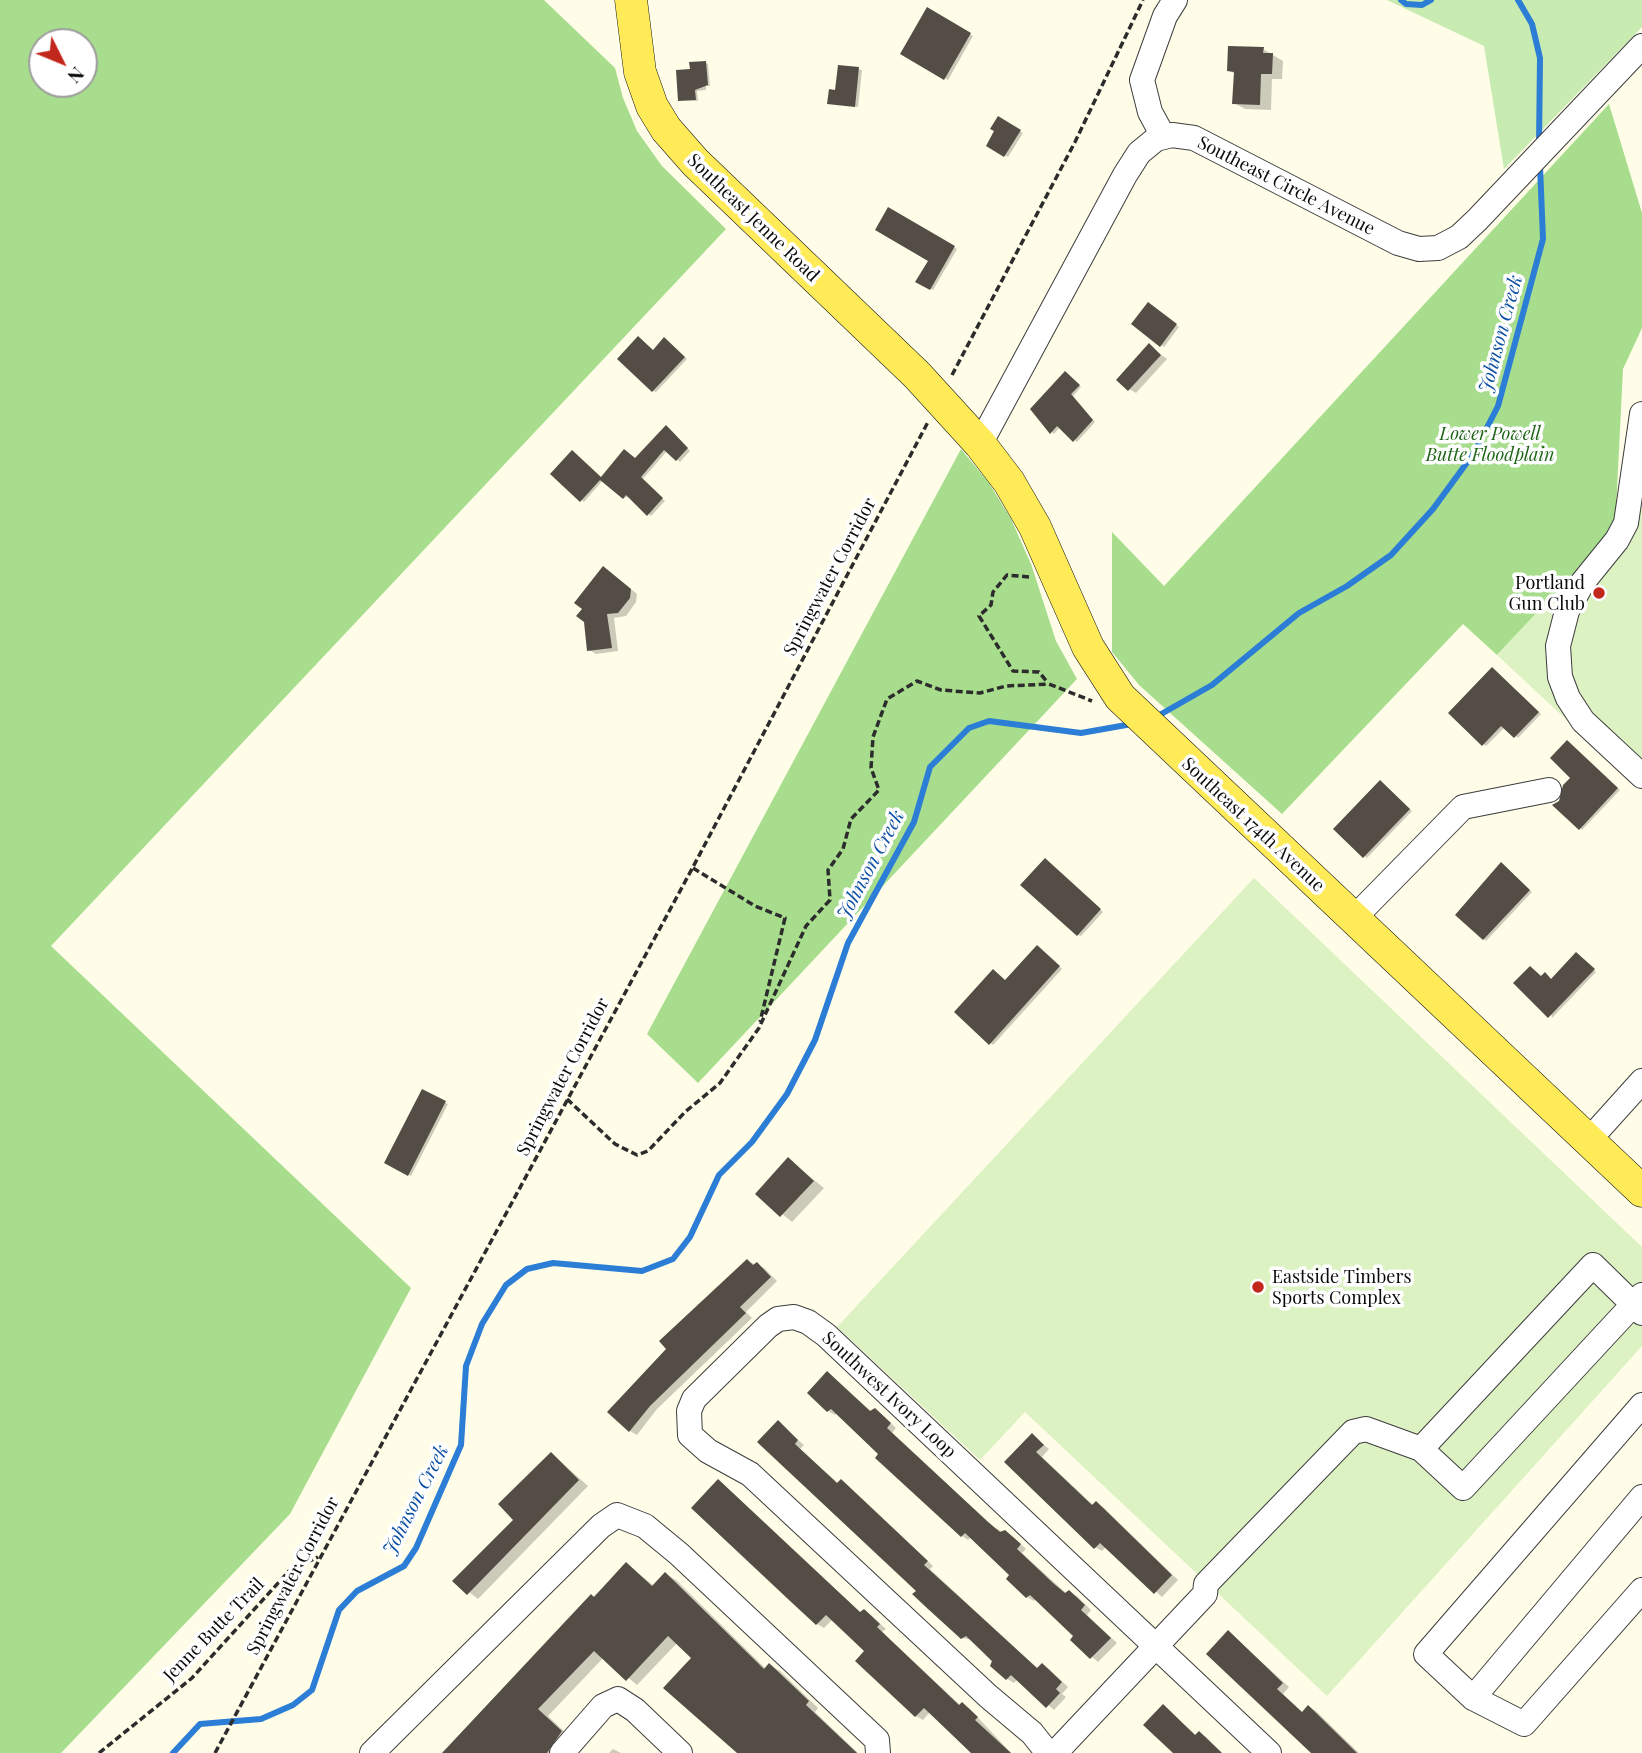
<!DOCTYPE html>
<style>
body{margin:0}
#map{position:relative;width:1642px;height:1753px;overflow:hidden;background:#fffde8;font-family:"Playfair Display",serif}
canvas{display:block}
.north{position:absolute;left:28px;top:28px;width:70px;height:70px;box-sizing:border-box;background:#fff;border:2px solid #9d9d9d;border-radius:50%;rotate:133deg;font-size:19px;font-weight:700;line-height:28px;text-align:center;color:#0a0a0a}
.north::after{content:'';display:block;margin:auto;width:24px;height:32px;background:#c2271b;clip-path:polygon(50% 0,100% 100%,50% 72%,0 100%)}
</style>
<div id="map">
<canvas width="1642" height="1753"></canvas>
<div class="north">N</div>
</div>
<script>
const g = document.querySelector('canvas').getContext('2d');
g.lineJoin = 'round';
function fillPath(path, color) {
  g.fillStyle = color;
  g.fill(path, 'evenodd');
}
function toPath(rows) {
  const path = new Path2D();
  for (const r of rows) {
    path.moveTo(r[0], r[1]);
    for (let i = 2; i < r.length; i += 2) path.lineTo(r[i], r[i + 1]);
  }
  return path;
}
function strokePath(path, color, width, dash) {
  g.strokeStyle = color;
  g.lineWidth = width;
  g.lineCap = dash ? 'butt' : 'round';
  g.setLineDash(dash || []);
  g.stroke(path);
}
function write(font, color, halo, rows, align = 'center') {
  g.font = font + ' "Playfair Display",serif';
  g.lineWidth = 7;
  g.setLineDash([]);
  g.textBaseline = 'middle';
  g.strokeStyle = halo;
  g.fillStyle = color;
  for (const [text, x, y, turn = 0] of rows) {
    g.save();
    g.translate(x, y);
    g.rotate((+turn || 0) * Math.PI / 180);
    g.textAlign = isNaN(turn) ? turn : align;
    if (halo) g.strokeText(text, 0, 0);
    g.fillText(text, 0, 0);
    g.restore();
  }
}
fillPath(toPath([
 [1387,0,1642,0,1642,27,1504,169,1484,46]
]), '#c7ebb0');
fillPath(toPath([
 [0,0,544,0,615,68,623,98,637,131,662,166,726,229,51,946,411,1288,290,1514,61,1753,0,1753],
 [42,42,84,42,84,84,42,84],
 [1609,104,1642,213,1642,328,1623,369,1615,530,1497,655,1463,624,1282,814,1139,685,1112,652,1112,532,1164,586],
 [961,449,989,483,1011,519,1031,564,1056,641,1077,679,698,1083,647,1034]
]), '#a8dd8e');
fillPath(toPath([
 [1642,430,1642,790,1497,655,1615,530],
 [1254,878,1642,1247,1642,1346,1327,1696,1025,1412,980,1460,837,1327]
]), '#dcf2c2');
fillPath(toPath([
 [928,10,973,36,948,80,902,53],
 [1263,49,1283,61,1282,79,1272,79,1271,110,1245,109,1234,103,1235,74,1229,70],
 [705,63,708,64,710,86,706,86,706,90,697,91,698,101,680,100,691,71],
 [839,67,862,70,858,107,829,103,836,91],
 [999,119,1023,133,1008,157,988,145,997,131],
 [889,210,957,249,933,290,918,282,930,260],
 [1151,305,1179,327,1164,347,1161,345],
 [667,341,687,359,656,392,653,391,653,351],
 [1149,346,1167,359,1136,393,1129,389],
 [1068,375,1081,387,1073,396,1095,422,1077,442,1060,427,1054,434,1052,432,1032,409],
 [669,428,690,451,680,462,667,451,642,480,665,501,651,516,629,496,624,498,603,480,584,502,552,474,601,479,636,460],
 [610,572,637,594,636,602,626,616,614,618,618,651,596,654,589,650],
 [1495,671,1541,714,1518,738,1505,727,1486,746,1483,744],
 [1570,744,1620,790,1582,830,1561,802,1573,778],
 [1383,784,1412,811,1367,858,1335,829],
 [1048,862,1103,912,1081,936,1078,935],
 [1504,866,1532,892,1486,941,1484,939],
 [1040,949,1062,969,993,1045,990,1043,1006,982],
 [1579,956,1596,972,1552,1018,1542,978,1548,976,1552,980],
 [423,1091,448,1104,411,1176,386,1162],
 [789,1160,824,1188,792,1222,757,1194],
 [747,1261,764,1268,777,1281,746,1312,752,1318,657,1409,637,1435,630,1431,610,1412],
 [827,1373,872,1412,882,1415,896,1428,892,1433,995,1528,1012,1536,1026,1549,1022,1553,1067,1594,1069,1592,1077,1596,1091,1610,1087,1615,1117,1643,1098,1662,1072,1640,1076,1636,1036,1599,1034,1601,1027,1597,1011,1575,971,1537,968,1540,962,1536,838,1413,835,1415,828,1411,809,1393],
 [778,1423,804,1445,800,1449,839,1484,848,1486,933,1566,930,1569,973,1609,1038,1669,1042,1665,1049,1669,1068,1687,1062,1694,1066,1697,1054,1710,1018,1679,1014,1683,1007,1679,973,1640,962,1638,918,1591,760,1442],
 [1032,1435,1049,1449,1042,1457,1094,1506,1096,1503,1103,1507,1178,1580,1162,1597,1106,1547,1102,1551,1095,1547,1006,1462],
 [552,1454,588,1486,478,1599,455,1581,515,1520],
 [718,1481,861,1613,864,1611,871,1615,886,1629,882,1632,961,1706,969,1708,1011,1753,971,1753,930,1712,923,1720,916,1716,867,1651,833,1619,824,1628,817,1624],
 [627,1564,654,1586,665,1574,676,1580,766,1669,770,1665,780,1671,818,1708,815,1712,858,1753,739,1753,665,1688,693,1658,677,1643,637,1685,604,1657,548,1716,571,1738,561,1753,444,1753,552,1637],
 [1229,1632,1289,1687,1283,1694,1303,1713,1309,1707,1316,1711,1359,1753,1313,1753],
 [1163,1706,1197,1736,1199,1733,1206,1737,1222,1753,1176,1753],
 [613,1749,621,1753,609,1753]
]), '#0003');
strokePath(toPath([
 [1401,0,1406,4,1422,5,1431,0],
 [1518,0,1532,24,1540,58,1539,145],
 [1156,717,1212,685,1299,613,1347,586,1391,555,1433,509,1474,453,1498,406,1543,239,1540,166],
 [173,1753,200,1724,261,1719,293,1705,312,1690,339,1610,357,1591,404,1566,416,1548,461,1445,466,1366,482,1324,506,1285,527,1269,553,1263,642,1271,673,1259,690,1237,719,1175,752,1142,787,1094,815,1040,848,943,914,822,930,767,969,728,989,721,1081,733,1132,724]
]), '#2b7dd6', 6);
fillPath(toPath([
 [927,7,971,33,944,80,900,54],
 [1228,46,1264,47,1263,53,1273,53,1272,74,1261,74,1260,105,1232,104,1234,72,1227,71],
 [706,61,708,85,695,90,696,100,678,101,676,70,690,69,689,62],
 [838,65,859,67,855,107,827,104,829,89,835,90],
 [998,116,1021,130,1004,157,986,146,994,131,990,129],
 [888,207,955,246,930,290,915,282,928,261,875,230],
 [1148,302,1177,324,1160,347,1131,324],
 [638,336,653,350,664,337,685,357,652,392,617,359],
 [1149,343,1161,355,1128,391,1116,380],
 [1065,371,1080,385,1071,394,1093,420,1073,442,1057,426,1050,434,1030,409],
 [666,425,688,448,676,461,664,450,641,477,663,498,647,516,626,495,623,499,600,480,580,502,550,474,572,450,601,477,624,449,635,458],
 [603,566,631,589,630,598,618,613,607,614,612,648,587,651,584,622,576,616,582,609,574,603],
 [1492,667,1539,712,1514,738,1501,726,1482,746,1448,713],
 [1567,740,1618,788,1579,830,1552,805,1559,801,1563,785,1570,778,1550,758],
 [1380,780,1410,809,1363,858,1333,829],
 [1045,858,1101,909,1077,936,1020,885],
 [1501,862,1530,890,1483,940,1455,915],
 [1037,945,1060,966,989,1045,954,1012,993,969,1005,980],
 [1576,952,1595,969,1548,1018,1513,983,1530,966,1541,976,1545,972,1551,979],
 [422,1089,446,1101,408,1176,384,1163],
 [788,1157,814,1181,780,1217,755,1194],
 [747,1259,753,1265,757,1262,771,1277,740,1307,746,1313,650,1406,629,1432,607,1412,666,1349,659,1341],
 [827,1371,870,1411,875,1408,891,1423,887,1428,988,1522,1000,1532,1005,1530,1021,1544,1017,1549,1053,1583,1065,1593,1069,1590,1085,1605,1081,1610,1111,1638,1090,1659,1070,1640,1073,1636,1030,1595,1026,1598,1006,1579,1009,1575,965,1533,961,1537,875,1458,878,1454,831,1409,827,1412,807,1393],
 [778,1420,798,1440,795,1444,837,1483,841,1479,875,1511,928,1561,924,1565,966,1603,1037,1668,1042,1663,1062,1682,1056,1689,1060,1693,1046,1708,1011,1675,1006,1680,990,1666,992,1661,966,1636,961,1639,928,1609,912,1594,916,1591,757,1442],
 [1032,1433,1044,1445,1036,1452,1092,1505,1096,1501,1172,1575,1154,1594,1100,1543,1094,1549,1004,1462],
 [551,1452,579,1480,467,1595,452,1581,513,1520,498,1504],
 [718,1479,860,1612,864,1609,880,1624,877,1627,959,1705,962,1702,978,1717,975,1720,1011,1753,971,1753,924,1708,915,1717,855,1661,864,1651,826,1615,816,1625,789,1600,691,1508],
 [626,1562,652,1586,665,1572,764,1669,769,1663,809,1701,806,1705,857,1753,737,1753,663,1688,691,1658,668,1636,626,1681,594,1651,538,1709,562,1731,547,1753,442,1753,591,1594,594,1597],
 [1228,1630,1283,1683,1277,1689,1302,1712,1308,1705,1357,1753,1311,1753,1206,1654],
 [1163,1704,1195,1735,1199,1731,1222,1753,1173,1753,1143,1725]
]), '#544d46');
const minor = toPath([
 [1163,136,1150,112,1142,80,1165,16,1175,0],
 [1642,414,1626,523,1617,540,1583,582,1567,611,1558,646,1560,677,1568,698,1583,721,1642,776],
 [980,444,1125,175,1139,153,1156,139,1172,135,1194,138,1398,243,1419,249,1438,248,1459,237,1477,220,1642,46],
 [1353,919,1463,807,1549,790],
 [1588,1141,1642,1081],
 [1642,1405,1426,1654,1473,1698,1642,1497],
 [1421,1449,1593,1265,1642,1313],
 [1473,1698,1524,1724,1642,1590],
 [372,1753,601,1526,617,1515,645,1526,679,1554,877,1740,878,1753],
 [562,1753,603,1706,618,1699,635,1710,680,1753],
 [1048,1753,1032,1733,988,1696,750,1474,708,1451,690,1435,689,1411,694,1399,768,1326,778,1319,794,1317,808,1322,826,1335,1269,1753],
 [1055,1753,1205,1594,1206,1584,1353,1432,1366,1429,1421,1449,1463,1488,1642,1295]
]);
const major = toPath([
 [631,0,640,72,652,106,666,129,695,162,917,375,980,444,1009,482,1035,527,1088,647,1120,697,1642,1191]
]);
strokePath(minor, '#3d3d3d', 26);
strokePath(major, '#1b1b1b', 33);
strokePath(toPath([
 [952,375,1075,142,1143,0],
 [1029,577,1007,575,993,592,991,605,979,616,1013,671,1039,672,1048,683],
 [693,868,755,906,785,918,760,1022],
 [567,1099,615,1144,637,1155,648,1151,685,1112,720,1083,759,1028,806,926,830,900,828,870,843,849,851,819,879,790,871,768,873,737,887,699,917,681,941,690,980,693,1006,686,1049,684,1092,701],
 [99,1753,192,1678,289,1571,318,1557],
 [215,1753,693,867,928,422]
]), '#2c2c2c', 3.5, [7, 3.5]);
strokePath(minor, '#fff', 24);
strokePath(major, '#ffea58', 32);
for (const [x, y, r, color] of [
 [1599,593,7,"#c2271b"],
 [1258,1287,7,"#c2271b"]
]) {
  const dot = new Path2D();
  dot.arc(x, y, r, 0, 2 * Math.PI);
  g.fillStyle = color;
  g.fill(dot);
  strokePath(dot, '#fff', 2.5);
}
write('18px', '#0a0a0a', '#fff', [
 ["Southeast Circle Avenue",1286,186,27],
 ["Southeast Jenne Road",753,218,44],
 ["Springwater Corridor",830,577,-62],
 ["Southeast 174th Avenue",1253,825,43],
 ["Springwater Corridor",563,1077,-62],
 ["Southwest Ivory Loop",889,1395,43],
 ["Springwater Corridor",293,1576,-62],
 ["Jenne Butte Trail",214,1630,-46]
]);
write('italic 18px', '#1f6518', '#fff', [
 ["Lower Powell",1490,434],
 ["Butte Floodplain",1490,455]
]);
write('18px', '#0a0a0a', '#fff', [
 ["Portland",1585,583],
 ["Gun Club",1585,604],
 ["Eastside Timbers",1272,1277,"left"],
 ["Sports Complex",1272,1298,"left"]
], 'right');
write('italic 19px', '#0d50a3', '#fff', [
 ["Johnson Creek",1501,334,-75],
 ["Johnson Creek",871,865,-62],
 ["Johnson Creek",416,1500,-63]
]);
</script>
